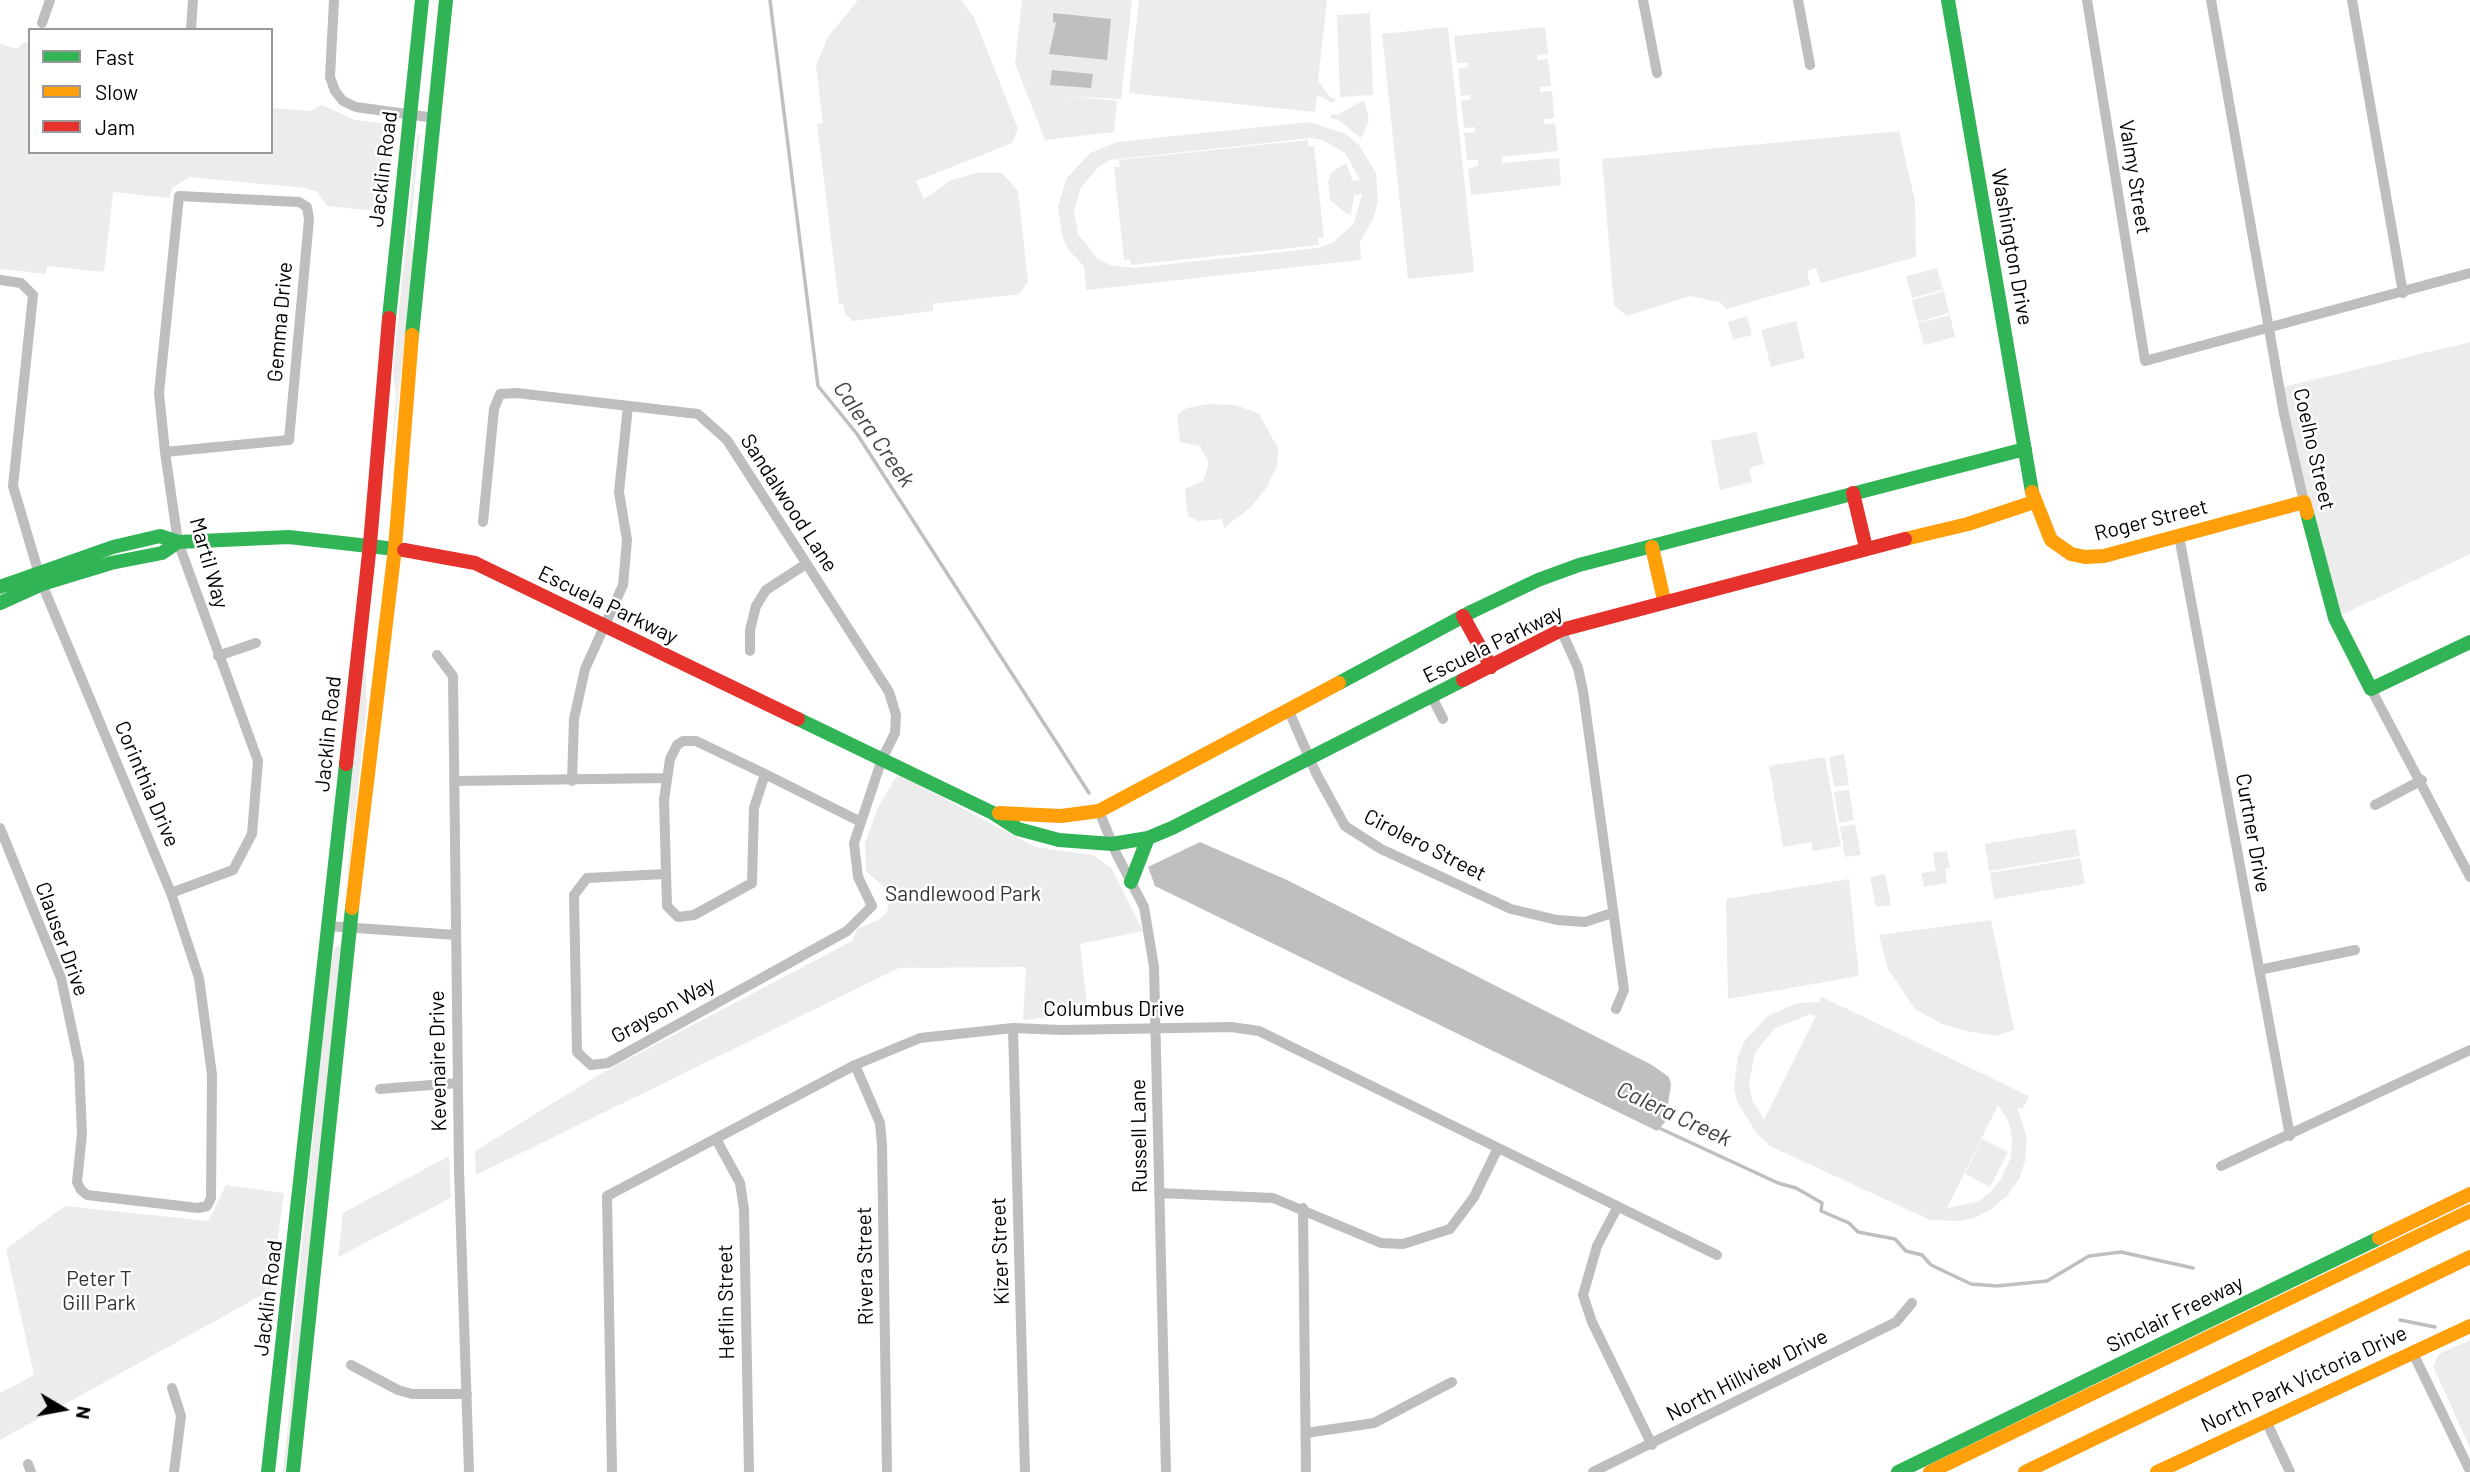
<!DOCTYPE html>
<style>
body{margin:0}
#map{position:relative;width:2470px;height:1472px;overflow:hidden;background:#fff;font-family:Barlow,sans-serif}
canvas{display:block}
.legend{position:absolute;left:28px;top:28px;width:245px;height:126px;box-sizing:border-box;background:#fff;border:2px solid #999;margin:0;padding:9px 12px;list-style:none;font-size:21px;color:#000}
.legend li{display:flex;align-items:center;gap:14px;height:35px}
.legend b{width:35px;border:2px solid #999}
.north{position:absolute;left:28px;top:1374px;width:70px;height:70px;-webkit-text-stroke:5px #fff;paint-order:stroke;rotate:100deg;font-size:19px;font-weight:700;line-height:28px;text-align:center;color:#000}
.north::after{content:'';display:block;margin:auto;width:24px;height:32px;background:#000;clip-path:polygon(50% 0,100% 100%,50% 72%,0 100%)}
</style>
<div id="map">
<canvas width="2470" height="1472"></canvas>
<ul class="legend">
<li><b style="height:9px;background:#30b455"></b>Fast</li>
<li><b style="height:9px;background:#ff9f0a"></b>Slow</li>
<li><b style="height:9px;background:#e5322d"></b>Jam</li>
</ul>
<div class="north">N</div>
</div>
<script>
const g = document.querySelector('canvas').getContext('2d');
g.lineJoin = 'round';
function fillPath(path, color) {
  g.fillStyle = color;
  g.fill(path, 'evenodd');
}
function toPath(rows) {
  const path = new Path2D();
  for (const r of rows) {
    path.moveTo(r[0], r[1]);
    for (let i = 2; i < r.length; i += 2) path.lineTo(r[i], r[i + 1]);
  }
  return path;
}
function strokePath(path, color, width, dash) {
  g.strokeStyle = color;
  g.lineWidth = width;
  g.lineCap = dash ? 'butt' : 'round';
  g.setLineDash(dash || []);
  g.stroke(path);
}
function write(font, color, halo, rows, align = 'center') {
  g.font = font + ' Barlow,sans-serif';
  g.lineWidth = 5;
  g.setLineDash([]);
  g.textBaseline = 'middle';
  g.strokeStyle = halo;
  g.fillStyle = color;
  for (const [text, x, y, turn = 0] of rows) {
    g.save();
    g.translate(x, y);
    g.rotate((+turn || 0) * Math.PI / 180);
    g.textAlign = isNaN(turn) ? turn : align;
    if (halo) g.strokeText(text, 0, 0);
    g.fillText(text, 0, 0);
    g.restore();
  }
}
fillPath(toPath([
 [858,0,961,0,974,17,1018,129,1012,143,916,181,924,199,951,180,976,173,1002,173,1018,191,1028,282,1019,294,933,304,933,311,853,321,845,314,843,303,839,304,817,124,823,123,816,65,828,37],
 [1022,0,1132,0,1121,99,1068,96,1117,101,1114,132,1045,140,1015,64],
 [1139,0,1327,0,1318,81,1330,97,1336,99,1333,103,1317,95,1315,112,1129,93],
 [1370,13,1373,95,1340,97,1337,15],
 [1448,27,1474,272,1408,279,1382,34],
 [1545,27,1548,54,1537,55,1537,60,1548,59,1551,86,1540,87,1540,92,1552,91,1554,118,1544,119,1544,124,1555,123,1558,151,1502,157,1502,163,1559,158,1561,185,1471,195,1468,168,1478,166,1478,160,1467,160,1464,133,1475,132,1475,127,1464,128,1461,101,1471,99,1471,95,1461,96,1458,69,1468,67,1468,63,1457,63,1454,36],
 [24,42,30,44,30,152,271,152,271,108,310,111,322,105,355,120,386,124,394,130,386,212,327,206,317,192,305,188,190,177,173,187,169,198,113,192,104,272,47,266,46,274,0,269,0,44,17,49],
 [1364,100,1369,120,1361,138,1337,119,1331,119,1331,114,1337,115],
 [1309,122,1346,134,1359,145,1376,173,1378,201,1374,217,1360,242,1361,260,1086,290,1084,267,1068,249,1062,236,1058,207,1066,179,1090,153,1117,142],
 [1311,138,1322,140,1345,153,1360,180,1353,181,1346,163,1332,172,1328,181,1330,200,1347,214,1351,215,1354,195,1362,194,1354,223,1334,242,1318,248,1133,268,1110,265,1097,258,1078,234,1074,213,1080,189,1098,167,1111,160],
 [1899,131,1915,201,1916,257,1821,283,1816,268,1807,271,1810,285,1726,309,1719,302,1690,296,1627,316,1614,305,1602,159],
 [417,135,420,135,410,231,414,255,385,515,396,398,393,370],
 [1308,140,1308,146,1314,146,1324,238,1318,238,1319,245,1131,265,1130,259,1124,260,1114,167,1120,167,1119,160],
 [1937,268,1943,290,1912,298,1906,276],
 [1944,291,1949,313,1918,322,1912,300],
 [1950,315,1955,337,1924,345,1918,323],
 [1747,316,1752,335,1733,340,1728,322],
 [1796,321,1805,358,1771,367,1761,330],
 [2470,342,2470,554,2335,618,2279,388],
 [1209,404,1236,405,1259,414,1278,448,1277,465,1267,487,1251,507,1224,528,1222,519,1198,521,1188,516,1185,489,1203,481,1209,463,1200,446,1180,442,1177,415,1187,408],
 [1756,432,1764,464,1749,468,1752,482,1720,490,1711,441],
 [373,576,365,657,367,705,345,905,351,829,348,801],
 [1844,754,1849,785,1834,787,1829,757],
 [1825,757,1841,846,1813,851,1811,842,1783,847,1769,766],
 [898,774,1035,847,1093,855,1112,869,1143,931,1080,944,1088,1013,1023,1020,1026,967,899,968,476,1175,475,1151,602,1073,852,941,858,928,879,920,887,912,889,902,885,888,866,871,865,843,879,805],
 [1849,789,1854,820,1839,823,1834,792],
 [1855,824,1861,855,1845,857,1840,827],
 [2075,829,2080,856,1989,871,1985,844],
 [1947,851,1950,868,1945,869,1947,883,1924,887,1921,873,1936,871,1933,853],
 [2080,858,2085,884,1994,899,1990,873],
 [1885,874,1891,905,1876,907,1870,877],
 [1849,879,1859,976,1728,999,1726,899],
 [1991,920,2014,1030,1995,1036,1967,1031,1942,1024,1915,1009,1888,969,1879,935],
 [341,946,287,1472,283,1472,291,1395,290,1363,329,976,335,947],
 [1822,997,2029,1096,2023,1109,2017,1108,2027,1137,2025,1161,2019,1179,2007,1196,1990,1210,1974,1218,1958,1221,1930,1220,1770,1146,1757,1134,1737,1102,1734,1086,1738,1056,1745,1040,1768,1016,1797,1003,1819,1002],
 [1810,1014,1816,1016,1764,1120,1752,1100,1749,1083,1755,1053,1775,1028],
 [1998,1105,2009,1122,2012,1137,2011,1157,2001,1179,1991,1192,1977,1202,1947,1208],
 [1982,1139,2008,1152,1990,1187,1965,1174],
 [449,1156,451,1198,338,1257,343,1213],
 [226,1185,284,1193,271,1290,0,1440,0,1393,34,1375,6,1249,65,1206,208,1221],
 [2470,1340,2470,1448,2433,1366,2439,1354]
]), '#ececec');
fillPath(toPath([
 [1053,13,1111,19,1107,60,1049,54,1056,23,1053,22],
 [1052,70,1093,74,1091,88,1050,85],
 [1200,842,1287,880,1652,1065,1669,1077,1671,1085,1665,1122,1657,1131,1155,886,1148,867]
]), '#bfbfbf');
strokePath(toPath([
 [770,0,818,386,857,434,1089,793],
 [1657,1127,1778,1183,1796,1188,1822,1203,1821,1211,1849,1223,1858,1232,1895,1239,1906,1251,1922,1255,1931,1265,1971,1284,1997,1286,2047,1281,2089,1256,2121,1252,2193,1268],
 [2400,1320,2435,1327]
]), '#bfbfbf', 3.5);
strokePath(toPath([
 [334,0,330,77,335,91,343,101,356,107,435,118],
 [1643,0,1657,73],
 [1798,0,1810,65],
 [2087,0,2145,361,2470,273],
 [2211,0,2284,414,2304,502],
 [2352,0,2403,293],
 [42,23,50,0],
 [191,30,193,0],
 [0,280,21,283,33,295,13,486,42,584,171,893,199,978,212,1075,211,1198,207,1206,198,1208,87,1195,81,1190,77,1182,82,1134,79,1063,61,978,0,828],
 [165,452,289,440,309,219,307,207,299,202,179,196,159,393,165,452,178,542,258,761,252,834,233,870,171,893],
 [483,522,494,409,500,394,517,393,698,414,727,440,889,692,896,715,895,733,882,759,854,843,858,877,872,906,847,931,608,1063,591,1065,577,1052,574,895,587,878,665,874],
 [2179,536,2290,1136],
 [1561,630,1578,668,1583,691,1624,990,1616,1009],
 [750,651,750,630,756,606,766,590,806,564],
 [437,655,453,676,459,1170,469,1472],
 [218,656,256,643],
 [2371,689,2470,877],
 [1432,697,1443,719],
 [1288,709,1316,773,1345,826,1381,849,1511,909,1557,920,1585,922,1612,913],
 [765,774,754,808,752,883,694,915,678,917,667,906,664,800,670,759,677,745,683,741,696,741,765,774,859,821],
 [454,781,666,778],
 [572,781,574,719,585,669,623,585,627,540,619,492,628,406],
 [2375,805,2422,780],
 [1099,811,1116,853,1144,907,1154,967,1166,1472],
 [328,926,456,935],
 [2259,970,2355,950],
 [1013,1028,1025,1472],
 [855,1065,880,1123,882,1145,887,1472],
 [380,1089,457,1083],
 [716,1139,740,1183,744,1209,749,1472],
 [2221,1166,2470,1050],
 [1159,1193,1273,1198,1381,1243,1403,1244,1450,1229,1474,1197,1497,1150],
 [1303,1208,1306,1472],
 [1617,1208,1597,1246,1583,1295,1592,1322,1652,1445],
 [2412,1351,2470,1471],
 [351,1365,398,1390,412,1394,467,1394],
 [172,1388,181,1416,174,1472],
 [2266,1421,2290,1472],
 [1306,1433,1374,1423,1452,1382],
 [28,1464,31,1472],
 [612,1472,607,1196,855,1065,920,1038,1013,1028,1062,1030,1231,1027,1259,1031,1717,1255],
 [1593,1472,1896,1322,1912,1303]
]), '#bebebe', 10);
strokePath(toPath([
 [1948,0,2032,492],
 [389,318,422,0],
 [412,335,446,0],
 [2307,513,2335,618,2371,689,2470,642],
 [0,587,113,547,160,536,178,542,289,537,404,550],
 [0,603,42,584,111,563,162,553,178,542],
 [1339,683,1473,611,1538,580,1579,565,2025,449],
 [798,719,993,813,1018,829,1059,840,1112,844,1148,838,1172,828,1463,680],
 [1131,882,1148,838],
 [268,1472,346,764],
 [293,1472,352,908],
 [1898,1472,2379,1238]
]), '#30b455', 14);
strokePath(toPath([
 [2032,492,2051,540,2071,554,2085,557,2104,556,2304,502,2307,513],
 [1905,539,1968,524,2034,502],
 [1652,547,1664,600],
 [999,813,1061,816,1099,811,1339,683],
 [352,908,395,548,412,335],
 [2379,1238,2470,1194],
 [1930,1472,2470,1211],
 [2025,1472,2470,1257],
 [2157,1472,2470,1326]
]), '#ff9f0a', 14);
strokePath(toPath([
 [1853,493,1866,548],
 [404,550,475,563,798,719],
 [1463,616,1491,667],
 [1463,680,1561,630,1905,539],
 [346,764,370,544,389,318]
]), '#e5322d', 14);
write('21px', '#000', '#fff', [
 ["Jacklin Road",383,169,-83],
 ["Valmy Street",2135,177,81],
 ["Washington Drive",2012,247,80],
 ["Gemma Drive",280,322,-85],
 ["Coelho Street",2314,449,77],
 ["Sandalwood Lane",789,503,57],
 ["Roger Street",2151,520,-14],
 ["Martil Way",209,563,74],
 ["Escuela Parkway",608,605,26],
 ["Escuela Parkway",1493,644,-26],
 ["Jacklin Road",328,734,-84],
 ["Corinthia Drive",147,784,67],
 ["Curtner Drive",2253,833,80],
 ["Cirolero Street",1425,845,27],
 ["Clauser Drive",62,939,70],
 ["Columbus Drive",1114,1009],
 ["Grayson Way",663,1010,-29],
 ["Kevenaire Drive",438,1061,-91],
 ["Russell Lane",1139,1136,-91],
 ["Kizer Street",1000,1251,-92],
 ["Rivera Street",865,1266,-91],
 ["Jacklin Road",268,1298,-83],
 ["Heflin Street",726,1302,-91],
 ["Sinclair Freeway",2175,1314,-26],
 ["North Hillview Drive",1747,1375,-27],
 ["North Park Victoria Drive",2304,1379,-25]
]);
write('21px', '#333', '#fff', [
 ["Sandlewood Park",963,894],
 ["Peter T",99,1279],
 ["Gill Park",99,1303]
]);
write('italic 23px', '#444', '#fff', [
 ["Calera Creek",874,434,55],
 ["Calera Creek",1674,1114,25]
]);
</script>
